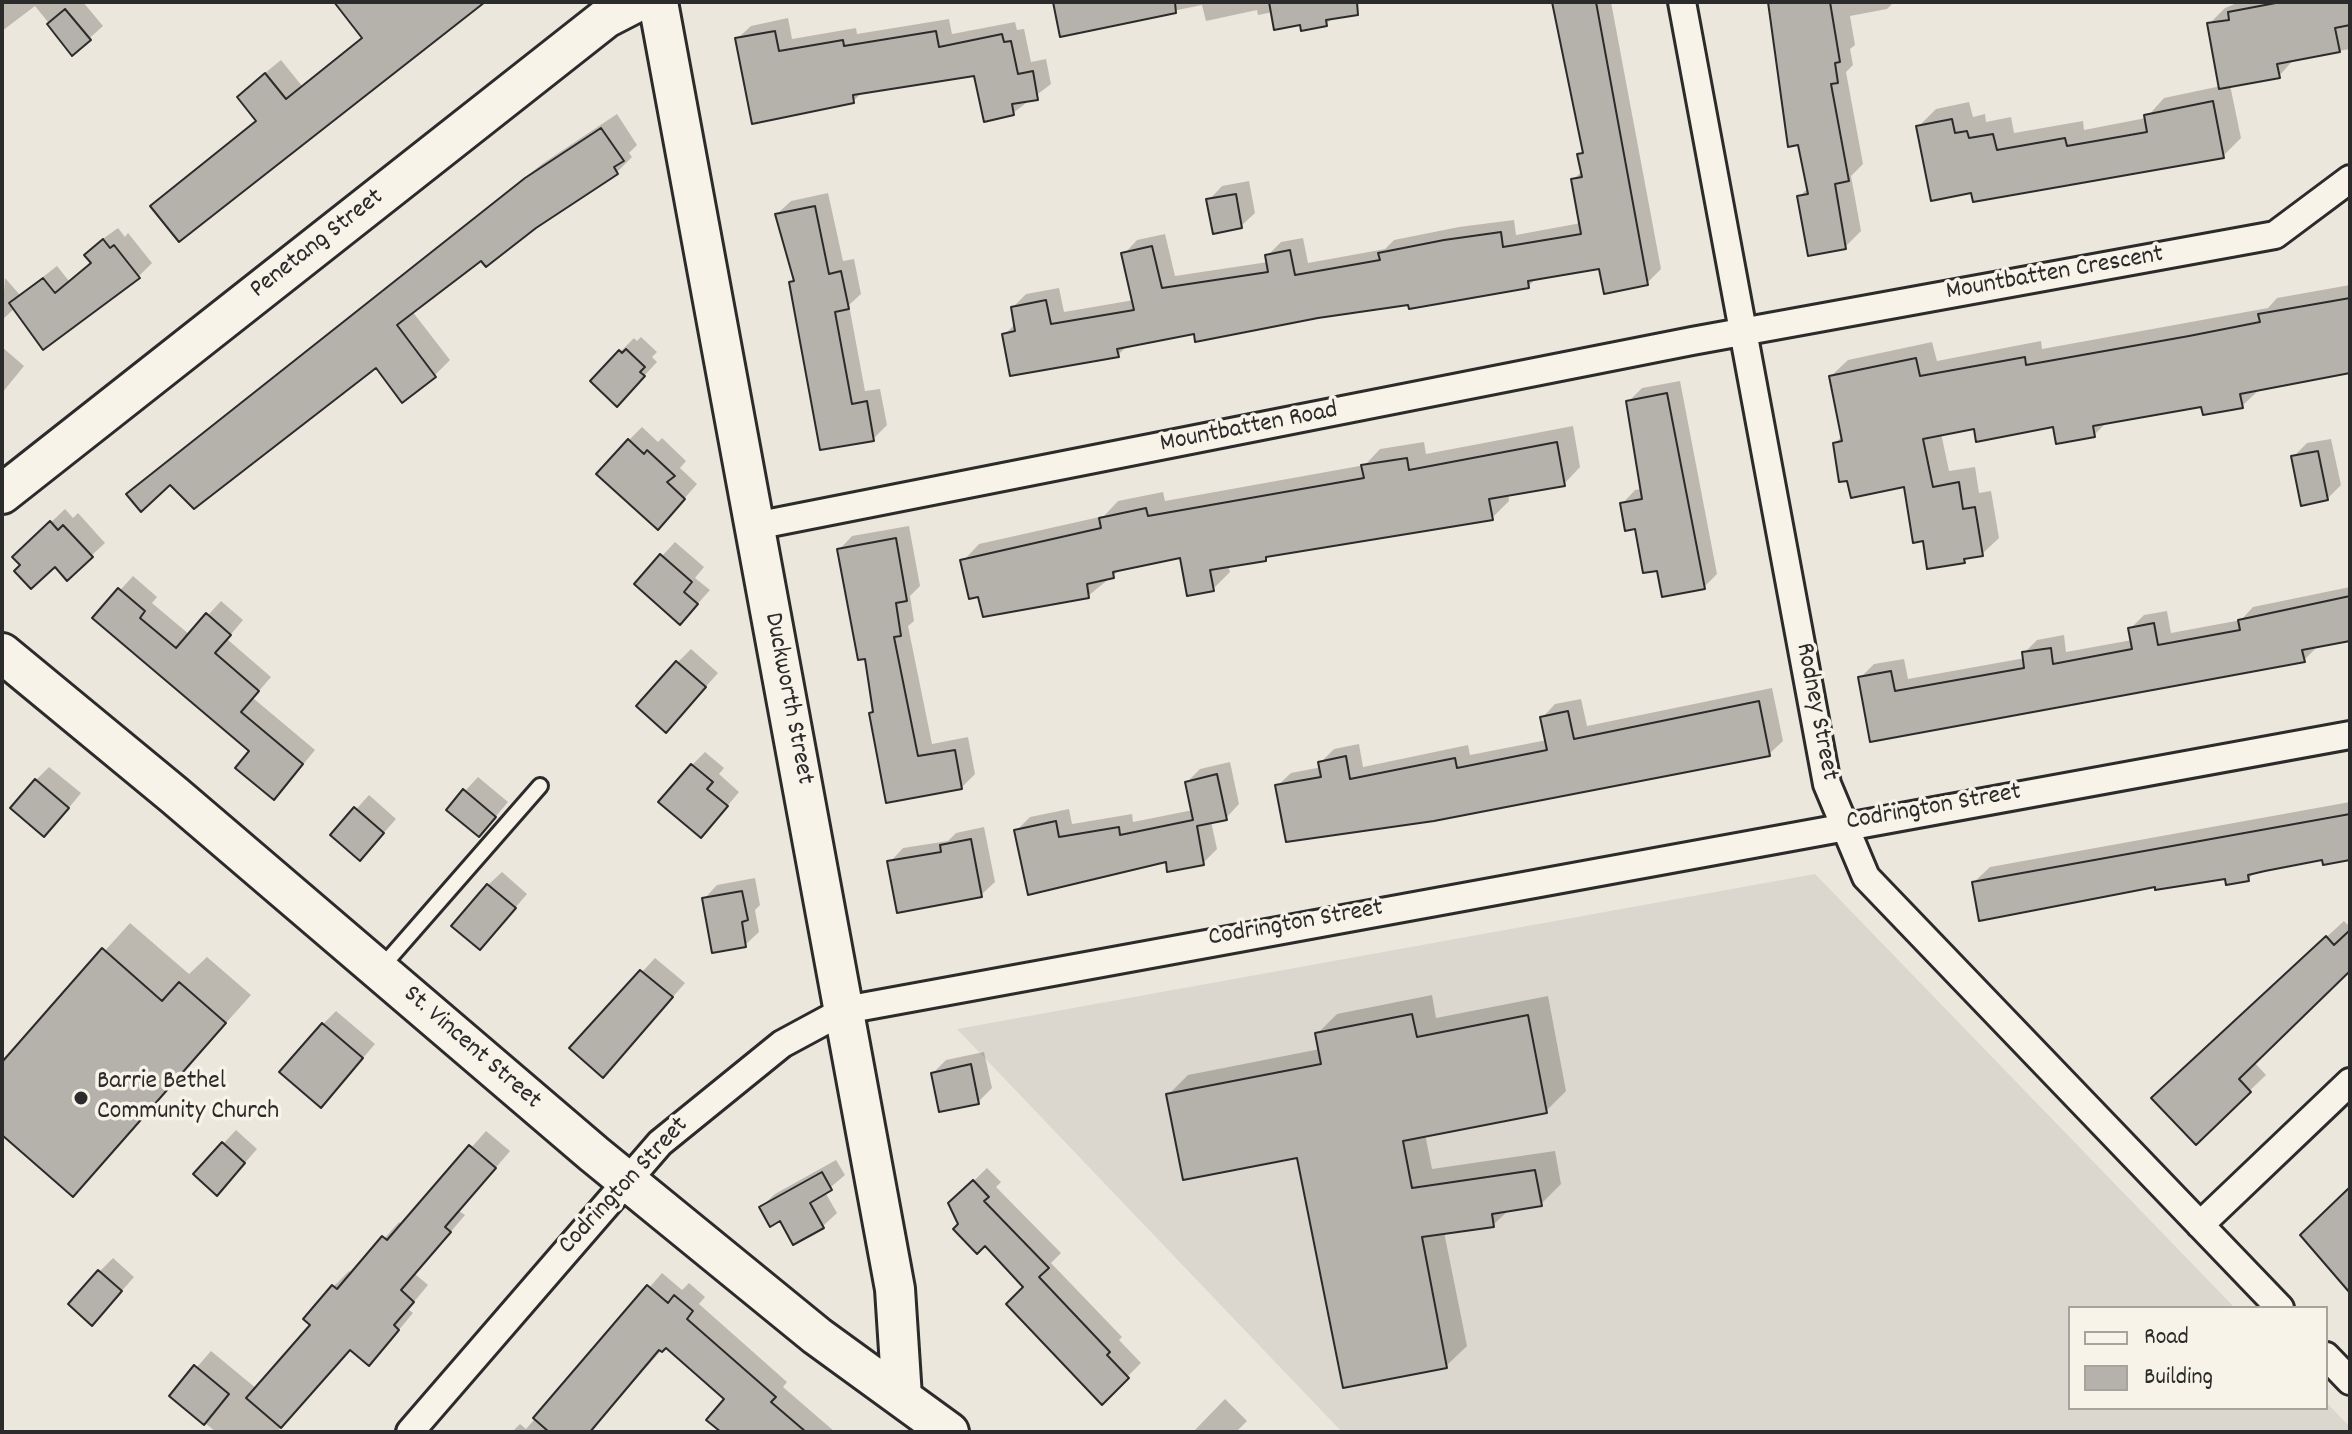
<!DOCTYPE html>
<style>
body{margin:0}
#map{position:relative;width:2352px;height:1434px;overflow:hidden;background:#ebe7dd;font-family:Dekko,sans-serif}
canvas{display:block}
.frame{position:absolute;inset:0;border:4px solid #2b2b2b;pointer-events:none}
.legend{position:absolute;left:2068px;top:1306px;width:260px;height:104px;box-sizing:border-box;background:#f7f3e8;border:2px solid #a5a39c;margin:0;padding:10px 14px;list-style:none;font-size:24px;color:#2b2b2b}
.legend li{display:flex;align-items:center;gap:16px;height:40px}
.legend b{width:40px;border:2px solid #a5a39c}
</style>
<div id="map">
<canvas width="2352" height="1434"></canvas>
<div class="frame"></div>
<ul class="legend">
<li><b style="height:10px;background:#f7f3e8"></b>Road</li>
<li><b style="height:22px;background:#b5b2ab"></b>Building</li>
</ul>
</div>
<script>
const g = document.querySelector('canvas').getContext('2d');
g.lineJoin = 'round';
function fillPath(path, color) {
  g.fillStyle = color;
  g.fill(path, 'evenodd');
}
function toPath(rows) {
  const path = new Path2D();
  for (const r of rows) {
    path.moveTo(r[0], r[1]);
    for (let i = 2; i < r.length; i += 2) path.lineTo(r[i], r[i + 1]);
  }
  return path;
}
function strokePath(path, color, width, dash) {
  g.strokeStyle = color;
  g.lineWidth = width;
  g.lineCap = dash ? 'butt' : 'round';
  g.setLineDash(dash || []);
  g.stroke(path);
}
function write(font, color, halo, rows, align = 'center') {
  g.font = font + ' Dekko,sans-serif';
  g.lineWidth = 7;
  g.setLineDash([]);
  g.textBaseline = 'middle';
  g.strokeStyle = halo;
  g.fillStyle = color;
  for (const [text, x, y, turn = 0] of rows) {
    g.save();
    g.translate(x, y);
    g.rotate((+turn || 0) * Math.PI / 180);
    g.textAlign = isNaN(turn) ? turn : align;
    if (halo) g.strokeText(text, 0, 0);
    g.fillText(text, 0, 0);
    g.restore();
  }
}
fillPath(toPath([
 [1815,874,2235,1308,2070,1308,2070,1408,2326,1408,2326,1402,2350,1427,2350,1432,1342,1432,957,1029]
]), '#dbd7ce');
fillPath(toPath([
 [2,2,83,2,103,26,73,53,35,6,2,31],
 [336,2,481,2,153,206,257,119,254,82,281,60,302,86,364,37],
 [1055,2,1338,2,1340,11,1326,24,1301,23,1273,12,1258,15,1257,10,1206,21,1202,5,1061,34],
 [1554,2,1611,2,1661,269,1647,283,1601,266,1538,277,1528,286,1195,331,1128,345,1118,355,1004,335,1016,323,1013,307,1026,294,1059,288,1064,312,1134,300,1124,254,1137,240,1165,234,1175,276,1268,262,1267,256,1281,242,1303,238,1308,263,1385,249,1394,240,1459,227,1514,220,1516,235,1581,223,1573,180,1583,170,1580,154,1585,149],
 [1767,2,1894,2,1887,9,1850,16,1855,45,1850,49,1853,65,1846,72,1863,164,1851,176,1861,231,1845,247,1800,196,1809,187,1800,143,1790,145,1778,76,1782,72,1772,11,1769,12],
 [2240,2,2350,2,2350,49,2295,58,2279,76,2230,85,2241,138,2223,156,1973,190,1918,127,1936,109,1969,102,1973,117,1985,114,1986,122,2011,117,2014,133,2083,121,2084,130,2146,118,2164,98,2221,86,2209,24,2225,8],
 [788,18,792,39,856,28,857,34,949,19,952,34,1015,22,1017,30,1024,29,1031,62,1046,59,1051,84,1013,113,976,74,863,92,853,101,737,39,751,26],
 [617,114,637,145,629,153,632,157,617,172,482,258,412,311,450,360,435,375,403,400,376,365,266,453,263,449,129,494,542,164],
 [1249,181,1255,213,1241,226,1209,200,1222,186],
 [828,193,843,261,854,259,861,294,849,305,865,391,880,389,887,425,873,439,821,448,791,283,795,279,777,214,791,201],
 [118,228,125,237,128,233,152,263,139,276,43,347,15,308,2,320,5,278,20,295,57,266,69,281,93,262,100,241],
 [2350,285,2350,372,2260,389,2242,406,2203,405,2108,421,2094,435,2054,425,1975,427,1941,433,1949,471,1975,467,1979,493,1991,491,1999,538,1982,554,1969,556,1964,561,1925,539,1905,485,1835,444,1843,435,1831,376,1848,360,1932,342,1937,361,2041,341,2042,349,2268,308,2277,298],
 [641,337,657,352,652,357,657,362,630,391,620,352,634,338,637,341],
 [2,347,24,366,2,393],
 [1680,381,1717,574,1704,587,1658,568,1622,504,1635,490,1642,489,1629,401,1642,388],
 [1573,426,1580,467,1564,484,1508,493,1509,501,1492,518,1270,554,1265,559,1228,565,1230,572,1213,589,1182,556,1121,569,1088,596,980,594,963,561,979,544,1104,516,1118,501,1163,492,1165,501,1365,465,1380,449,1424,442,1426,454],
 [642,427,658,442,662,438,686,461,680,468,697,484,671,514,629,440],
 [2331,439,2341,485,2327,499,2293,457,2307,443],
 [65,509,73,518,78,513,105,543,91,556,55,564,23,565,28,544],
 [909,526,920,586,910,596,914,621,908,626,932,744,968,737,975,774,961,788,888,801,866,657,839,550,852,536],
 [675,542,704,567,695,578,710,590,694,608,662,556],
 [133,576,157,597,152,603,190,635,221,601,243,620,227,639,271,677,253,698,315,750,287,784,95,618],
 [2350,587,2350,639,2317,647,2304,660,1871,740,1860,678,1874,664,1904,659,1908,679,2025,658,2024,653,2037,640,2064,635,2066,652,2132,640,2130,629,2144,615,2167,611,2171,633,2241,620,2253,607],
 [691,649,718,673,679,717,678,662],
 [1772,688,1783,741,1769,754,1277,786,1291,773,1322,767,1321,762,1334,749,1359,744,1363,767,1468,745,1470,755,1547,740,1542,718,1555,704,1581,699,1587,726],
 [705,752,724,768,719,774,739,792,714,822,692,765],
 [1230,762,1239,804,1226,818,1211,821,1217,849,1203,863,1016,831,1030,817,1069,809,1072,824,1132,814,1133,822,1193,810,1187,782,1200,769],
 [49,767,81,793,58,821,36,780],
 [478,777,508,802,492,821,465,791],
 [369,795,396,819,373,845,333,835],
 [2350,802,2350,858,2324,857,2255,872,2248,879,2227,876,2156,884,1974,882,1990,867],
 [984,827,995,882,981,895,890,862,903,848,948,841,956,833],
 [502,872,527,894,493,934,488,885],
 [755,878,760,905,755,910,759,932,745,945,704,899,717,885],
 [2344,921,2350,927,2350,968,2254,1062,2266,1075,2196,1142,2170,1081],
 [130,923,189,974,207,957,251,995,73,1194,2,1132,2,1065],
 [655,958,685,983,616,1062,572,1048],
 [1432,995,1436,1018,1548,996,1566,1091,1546,1111,1425,1134,1432,1169,1555,1151,1561,1184,1541,1204,1509,1210,1493,1225,1444,1232,1467,1346,1446,1366,1299,1155,1168,1095,1188,1075,1320,1049,1317,1034,1337,1014],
 [336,1011,375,1044,334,1092,323,1024],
 [984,1052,992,1088,978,1102,933,1073,946,1060],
 [236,1130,257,1149,230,1180,223,1144],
 [486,1131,510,1151,459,1211,465,1215,415,1274,428,1285,408,1309,413,1313,384,1348,351,1348,277,1432,216,1432,172,1396,211,1351,257,1389,313,1325,306,1319,334,1286,349,1271,353,1274,399,1222,403,1225],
 [836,1160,845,1175,825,1192,837,1213,823,1226,794,1242,781,1218,761,1207,775,1194],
 [987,1168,1001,1182,996,1187,1061,1253,1051,1263,1122,1337,1119,1340,1141,1363,1102,1402,1026,1287,985,1244,960,1224,950,1204],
 [113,1258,134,1277,105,1310,100,1271],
 [662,1273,682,1290,689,1283,705,1297,699,1304,787,1382,783,1387,835,1432,724,1432,727,1399,666,1345,589,1432,512,1432,520,1424,526,1429],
 [1225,1399,1247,1421,1236,1432,1193,1432]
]), '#0003');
const building = toPath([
 [334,2,485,2,179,242,150,206,256,121,237,97,265,73,286,99,362,38,334,2],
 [1053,2,1175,2,1176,13,1060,37,1053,2],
 [1269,2,1357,2,1358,15,1326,20,1327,26,1301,31,1300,25,1274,30,1269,2],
 [1552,2,1596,2,1648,285,1604,294,1599,269,1528,281,1529,288,1409,309,1408,305,1318,318,1195,342,1194,334,1117,349,1119,357,1010,376,1002,334,1015,331,1011,307,1046,300,1051,324,1134,310,1121,253,1152,246,1162,288,1268,272,1265,255,1290,250,1295,275,1380,260,1378,253,1444,240,1501,232,1503,247,1581,234,1571,179,1582,177,1577,154,1583,153,1552,2],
 [1768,2,1830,2,1840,62,1835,63,1838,83,1831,84,1849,181,1835,184,1846,249,1808,256,1797,196,1808,194,1798,145,1788,147,1768,2],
 [2281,2,2350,2,2350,25,2335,28,2340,52,2277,64,2280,78,2219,89,2207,23,2229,20,2228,12,2281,2],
 [65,9,91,40,72,56,47,24,65,9],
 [775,31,779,51,843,40,844,46,936,31,939,47,1002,34,1004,42,1011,41,1018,74,1033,71,1038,100,1012,104,1014,115,984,122,974,76,853,95,854,103,752,124,735,38,775,31],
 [2213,101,2224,158,1973,202,1971,193,1931,201,1916,126,1952,119,1955,133,1967,131,1969,138,1993,134,1997,150,2065,138,2067,146,2147,132,2144,115,2213,101],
 [601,128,624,161,614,167,618,174,536,228,486,267,481,261,397,325,436,377,402,403,376,368,194,509,170,485,141,512,126,494,525,178,601,128],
 [1236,194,1242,228,1213,234,1206,199,1236,194],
 [815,206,829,274,841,271,849,309,835,312,852,404,867,401,874,441,820,450,789,282,794,281,775,214,815,206],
 [103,239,110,248,114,245,140,278,43,350,9,303,43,278,55,293,91,263,84,255,103,239],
 [2350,298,2350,373,2240,394,2243,408,2203,415,2201,407,2093,426,2095,437,2056,444,2053,427,1976,442,1974,429,1923,439,1933,487,1959,482,1963,509,1975,507,1983,556,1964,559,1965,563,1927,569,1923,541,1913,543,1904,487,1851,498,1847,481,1839,482,1833,443,1842,441,1829,376,1916,358,1920,376,2025,357,2026,365,2189,336,2260,322,2258,314,2350,298],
 [626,349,645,367,640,372,645,376,617,407,590,381,619,350,622,353,626,349],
 [1667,393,1705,589,1662,597,1657,571,1643,573,1635,529,1625,531,1620,503,1642,499,1626,401,1667,393],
 [628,439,644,454,647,450,675,476,667,482,685,499,658,530,596,474,628,439],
 [1557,442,1565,486,1489,499,1493,520,1266,557,1266,561,1210,570,1214,591,1187,596,1180,558,1113,572,1114,578,1087,584,1089,598,983,617,978,597,969,599,960,560,1101,528,1099,518,1146,508,1148,516,1364,478,1361,465,1407,458,1409,470,1557,442],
 [2318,451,2328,500,2301,506,2291,456,2318,451],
 [50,521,58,530,63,525,93,557,67,581,55,567,31,589,14,571,20,565,12,557,50,521],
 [896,538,907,601,896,603,901,636,894,637,918,756,955,750,962,789,886,803,869,713,873,712,865,659,858,660,837,549,896,538],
 [660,554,692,582,684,592,698,604,680,625,634,584,660,554],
 [118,588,145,611,140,618,176,648,206,613,231,635,215,653,259,691,241,712,303,764,274,800,235,768,249,751,92,618,118,588],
 [2350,596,2350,641,2302,650,2305,662,1870,742,1858,677,1891,671,1895,691,2024,668,2022,652,2051,648,2053,664,2132,649,2128,628,2154,623,2158,645,2240,630,2238,620,2350,596],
 [676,661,706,687,666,733,636,706,676,661],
 [1759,701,1770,756,1434,821,1286,842,1275,785,1321,777,1318,762,1346,756,1350,779,1455,758,1457,768,1547,750,1540,717,1568,711,1574,739,1759,701],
 [691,764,713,782,707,789,728,806,701,838,658,802,691,764],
 [1217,774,1227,820,1197,826,1204,865,1167,872,1166,862,1028,895,1014,830,1056,821,1059,837,1119,827,1120,835,1193,820,1185,782,1217,774],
 [35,779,69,808,44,837,10,808,35,779],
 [463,789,496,817,479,837,446,810,463,789],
 [354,807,384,833,360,861,330,835,354,807],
 [2350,814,2350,860,2323,865,2322,860,2265,871,2248,875,2249,881,2226,885,2225,879,2155,890,2155,887,1979,921,1972,882,2350,814],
 [971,839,982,897,897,913,887,861,941,852,940,845,971,839],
 [487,884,516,908,480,950,451,926,487,884],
 [742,891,748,920,742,922,746,947,712,953,702,898,742,891],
 [2350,930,2350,971,2239,1079,2251,1092,2196,1145,2151,1098,2326,936,2334,945,2350,930],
 [102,948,162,1001,179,982,226,1023,73,1197,2,1135,2,1062,102,948],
 [640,970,673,997,603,1078,569,1048,640,970],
 [1412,1014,1417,1037,1528,1015,1547,1113,1403,1141,1412,1188,1535,1170,1542,1206,1492,1214,1494,1227,1422,1237,1447,1368,1343,1388,1297,1158,1183,1180,1166,1094,1321,1064,1315,1033,1412,1014],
 [322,1023,363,1058,321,1108,279,1072,322,1023],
 [971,1064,979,1104,939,1112,931,1073,971,1064],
 [222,1142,245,1163,217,1196,193,1174,222,1142],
 [469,1145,496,1168,445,1227,451,1232,401,1290,414,1302,394,1325,399,1330,369,1366,350,1350,281,1428,246,1398,310,1325,303,1319,332,1285,337,1289,382,1236,387,1240,469,1145],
 [822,1172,832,1190,810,1203,824,1228,793,1245,780,1221,770,1227,759,1207,822,1172],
 [973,1180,989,1197,984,1201,1049,1268,1039,1277,1110,1352,1107,1355,1129,1378,1102,1405,1006,1304,1023,1287,985,1246,977,1254,953,1229,958,1224,948,1203,973,1180],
 [2350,1187,2350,1293,2300,1235,2350,1187],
 [98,1270,122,1291,92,1326,68,1304,98,1270],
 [647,1285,668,1303,674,1295,693,1311,687,1319,776,1397,771,1402,806,1432,721,1432,706,1420,724,1399,666,1348,662,1352,659,1350,590,1432,549,1432,533,1418,647,1285],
 [194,1365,229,1394,204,1425,169,1396,194,1365]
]);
fillPath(building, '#b5b2ab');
strokePath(building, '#2b2b2b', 2);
const lane = toPath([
 [380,969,540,786]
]);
const street = toPath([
 [1682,2,1827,784,1866,877,2280,1308],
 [755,526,1692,341,2275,235,2350,179],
 [2200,1225,2350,1082],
 [2326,1356,2350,1381],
 [410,1432,660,1143,782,1044,845,1010,2350,735]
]);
const secondary = toPath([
 [658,2,895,1289,902,1397],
 [2,494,606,18,637,2],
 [2,653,174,795,594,1154,817,1336,949,1432]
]);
strokePath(lane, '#2b2b2b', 20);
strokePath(street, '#2b2b2b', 32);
strokePath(secondary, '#2b2b2b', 44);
strokePath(lane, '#f7f3e8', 14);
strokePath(street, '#f7f3e8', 26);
strokePath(secondary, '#f7f3e8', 38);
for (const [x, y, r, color] of [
 [81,1098,8,"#2b2b2b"]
]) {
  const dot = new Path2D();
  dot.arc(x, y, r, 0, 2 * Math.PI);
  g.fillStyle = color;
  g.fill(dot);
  strokePath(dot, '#f7f3e8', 3);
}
write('26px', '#2b2b2b', '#f7f3e8', [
 ["Penetang Street",318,245,-38],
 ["Mountbatten Crescent",2055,275,-10],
 ["Mountbatten Road",1249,429,-11],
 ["Duckworth Street",787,699,79],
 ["Rodney Street",1815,712,79],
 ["Codrington Street",1934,809,-10],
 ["Codrington Street",1296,925,-10],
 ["St. Vincent Street",471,1049,41],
 ["Codrington Street",625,1187,-47]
]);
write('26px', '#2b2b2b', '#f7f3e8', [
 ["Barrie Bethel",97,1083],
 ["Community Church",97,1113]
], 'left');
</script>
